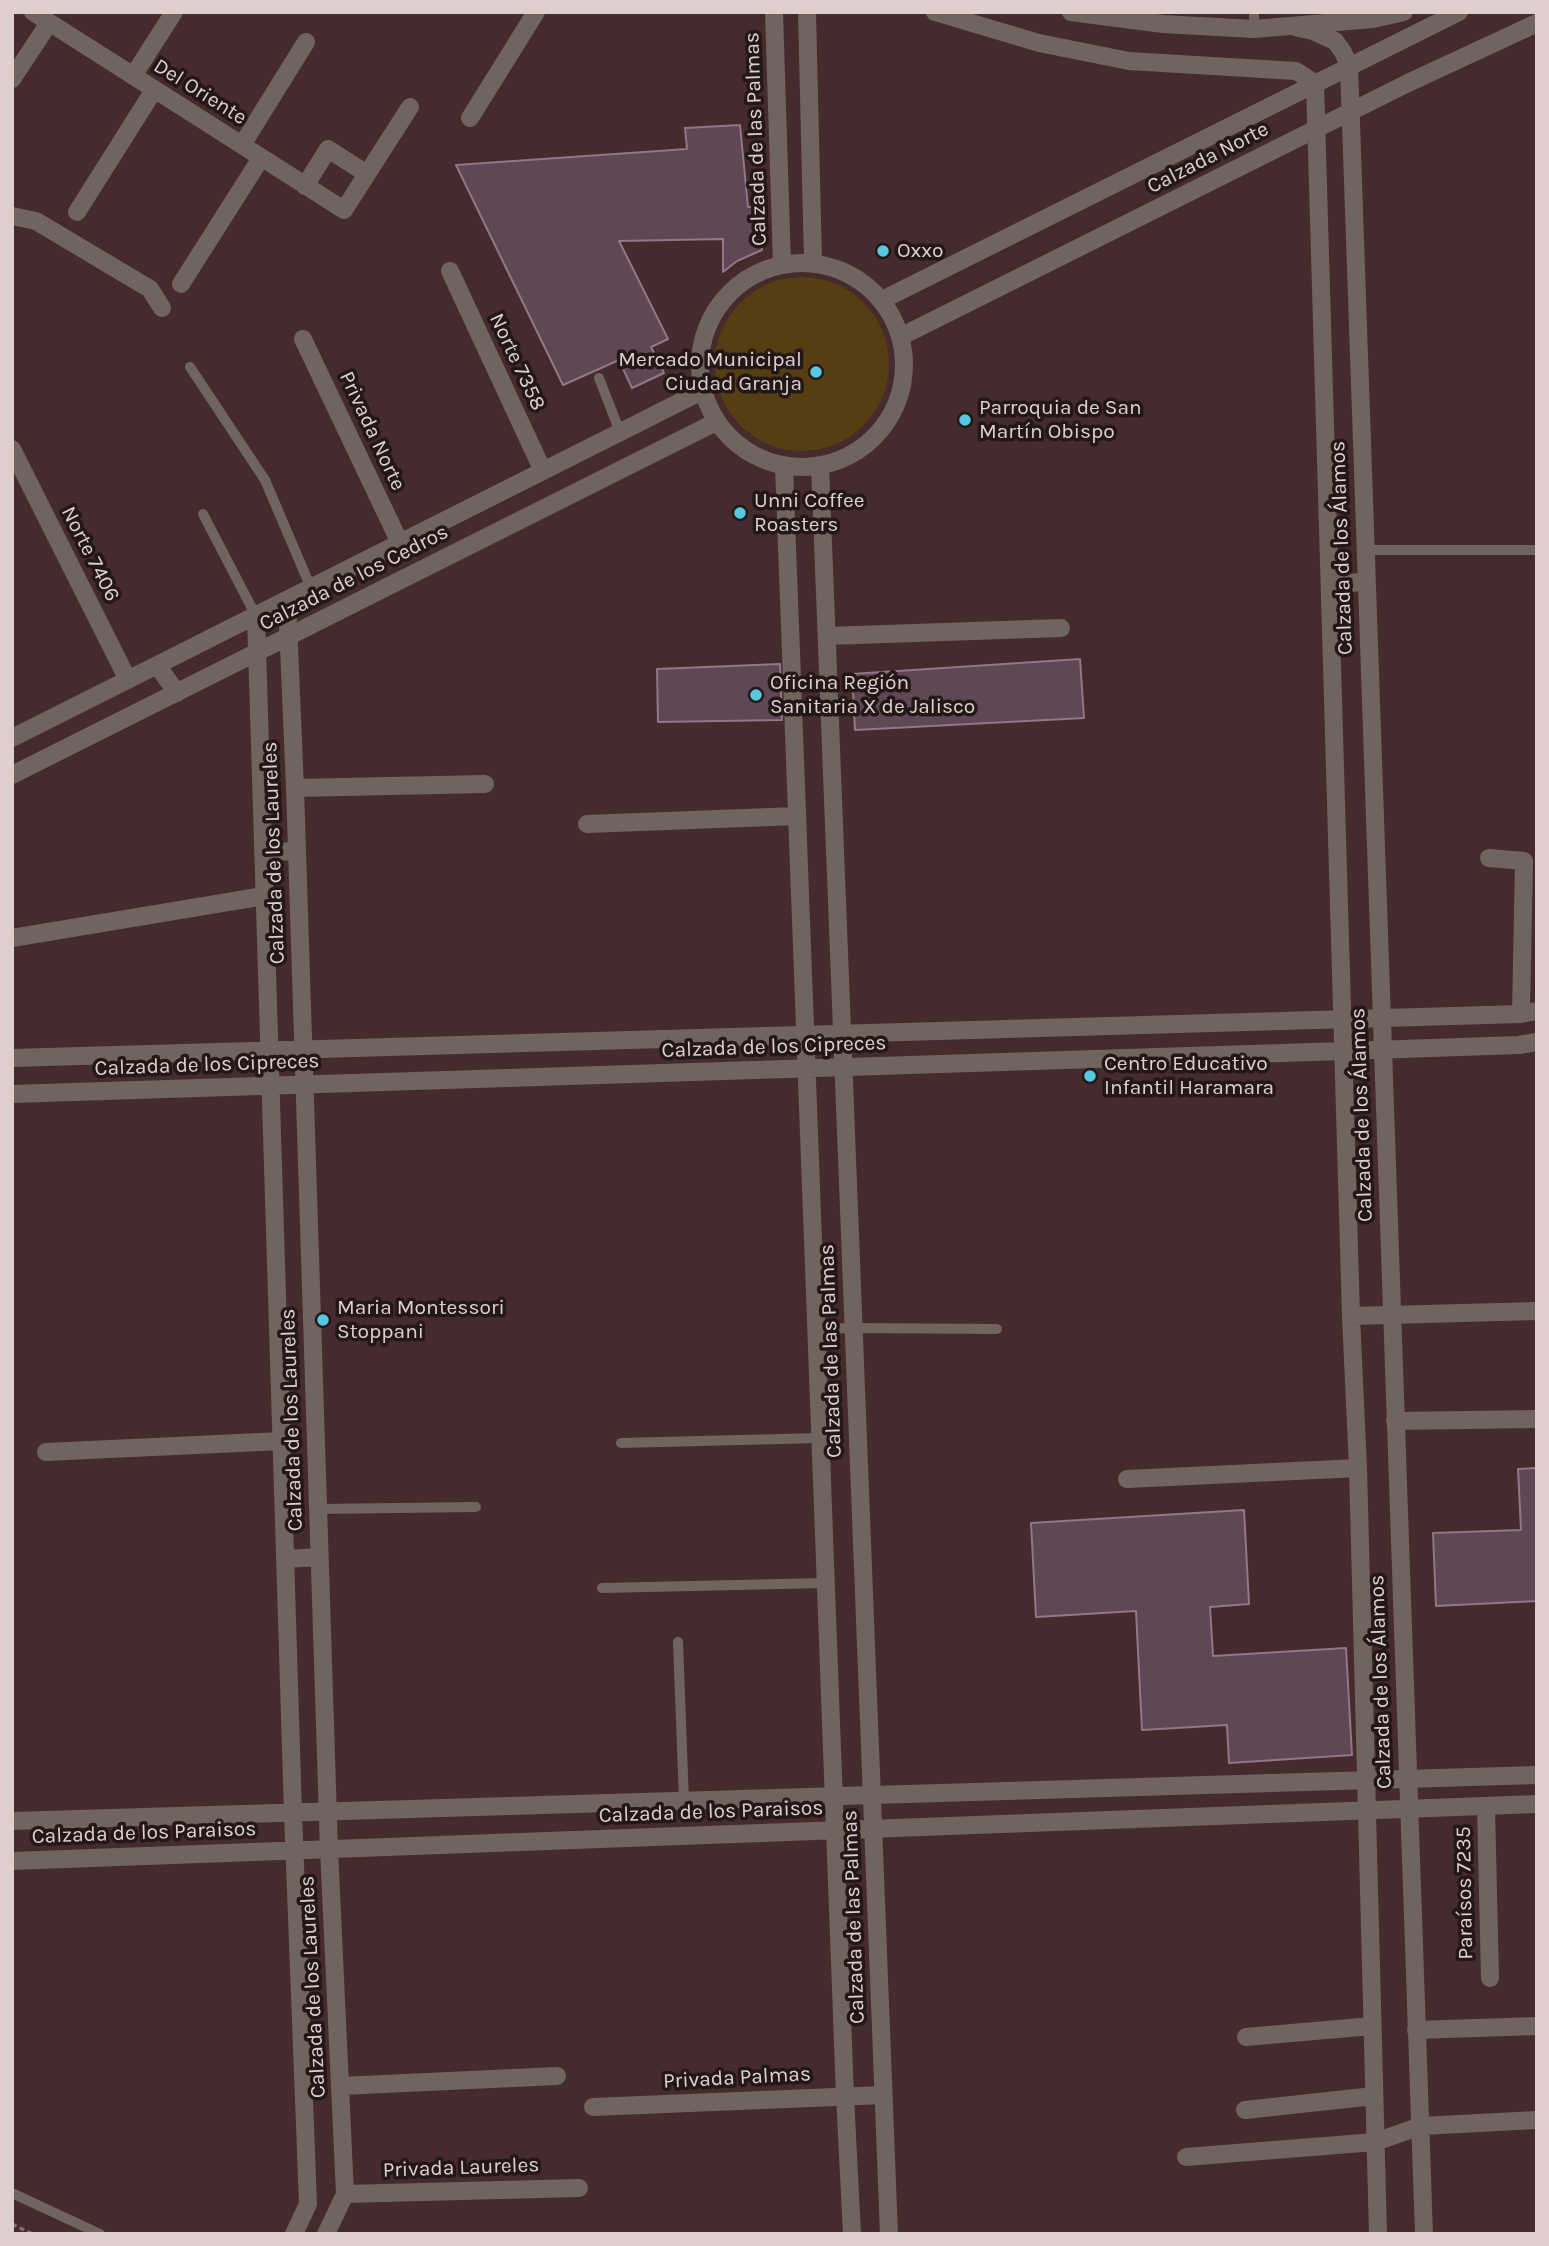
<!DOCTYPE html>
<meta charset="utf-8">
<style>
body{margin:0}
#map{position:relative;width:1549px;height:2246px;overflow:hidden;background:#452b2d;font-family:Karla,sans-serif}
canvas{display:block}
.frame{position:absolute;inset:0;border:14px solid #e0cfcf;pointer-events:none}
</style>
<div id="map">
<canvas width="1549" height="2246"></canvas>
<div class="frame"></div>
</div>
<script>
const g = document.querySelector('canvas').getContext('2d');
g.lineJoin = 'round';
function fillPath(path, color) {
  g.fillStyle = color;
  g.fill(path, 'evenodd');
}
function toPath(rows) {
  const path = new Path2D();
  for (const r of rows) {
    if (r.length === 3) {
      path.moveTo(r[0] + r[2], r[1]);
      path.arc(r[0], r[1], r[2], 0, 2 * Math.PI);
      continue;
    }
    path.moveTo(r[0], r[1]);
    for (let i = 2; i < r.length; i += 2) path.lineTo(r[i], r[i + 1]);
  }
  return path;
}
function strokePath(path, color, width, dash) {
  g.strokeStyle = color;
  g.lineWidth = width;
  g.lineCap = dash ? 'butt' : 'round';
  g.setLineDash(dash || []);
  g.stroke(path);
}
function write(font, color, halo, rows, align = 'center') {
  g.font = font + ' Karla,sans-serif';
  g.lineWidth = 7;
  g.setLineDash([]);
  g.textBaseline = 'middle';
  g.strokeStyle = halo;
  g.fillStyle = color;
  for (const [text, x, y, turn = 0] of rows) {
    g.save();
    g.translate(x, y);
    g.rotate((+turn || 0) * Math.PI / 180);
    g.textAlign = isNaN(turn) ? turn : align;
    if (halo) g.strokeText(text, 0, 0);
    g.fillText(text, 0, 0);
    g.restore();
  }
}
fillPath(toPath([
 [802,364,87]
]), '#563e13');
const building = toPath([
 [740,125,748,207,761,207,762,250,737,261,723,272,723,239,619,241,668,339,651,347,664,373,632,388,619,360,563,385,456,165,687,149,685,128,740,125],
 [1080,659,1084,718,855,730,852,674,1080,659],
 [780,664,782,720,658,722,657,669,780,664],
 [1537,1468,1537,1601,1436,1606,1433,1533,1521,1530,1518,1469,1537,1468],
 [1244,1510,1249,1604,1210,1607,1213,1656,1346,1648,1352,1755,1229,1763,1227,1725,1142,1730,1136,1611,1036,1617,1031,1523,1244,1510]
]);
fillPath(building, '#5f4755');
strokePath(building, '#917787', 2);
strokePath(toPath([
 [12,2224,32,2234]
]), '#846d6f', 3.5, [5, 3.5]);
strokePath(toPath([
 [1254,12,1254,29],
 [190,367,265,480,311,588],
 [599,378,620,432],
 [203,514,256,616],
 [1365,550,1537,550],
 [817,1329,853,1328,997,1329],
 [621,1443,821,1438],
 [318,1509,476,1507],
 [602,1588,826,1583],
 [678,1642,684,1801],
 [12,2193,100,2234]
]), '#70645e', 10);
strokePath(toPath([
 [33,12,344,210,410,107],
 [774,12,782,264],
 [807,12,813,262],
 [935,12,1039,43,1129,61,1296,71,1315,83,1351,1316,1358,1468,1378,2234],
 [1071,12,1163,24,1254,29,1373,19,1404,12],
 [1295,27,1313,31,1335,41,1343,52,1349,66,1424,2234],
 [133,76,174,12],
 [12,79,49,23],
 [470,118,536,12],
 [242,145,306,42],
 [305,186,328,149,367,174],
 [77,212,154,90],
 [12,216,36,221,150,289,162,308],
 [802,365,102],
 [450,271,543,471],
 [181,284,261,158],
 [882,300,1459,12],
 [900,337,1408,83,1537,23],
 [303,339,400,543],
 [12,449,128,680],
 [784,466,845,2096,852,2234],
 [820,466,889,2234],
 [1330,586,1366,581],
 [287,600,295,788,329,1849,345,2194,326,2234],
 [256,616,293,1813,308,2204,294,2234],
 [827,636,1061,628],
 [157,665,177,693],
 [12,738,702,391],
 [12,775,716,422],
 [295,788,485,784],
 [587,824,797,816],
 [263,852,297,851],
 [1489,858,1524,861,1521,1014],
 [12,938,264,896],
 [12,1058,1521,1014,1537,1011],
 [12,1094,1343,1051,1519,1045,1537,1042],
 [1351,1316,1537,1311],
 [1395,1421,1537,1419],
 [46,1452,282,1441],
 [1127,1479,1358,1468],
 [285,1559,319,1557],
 [1486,1807,1490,1978],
 [12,1821,1537,1775],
 [12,1861,1537,1804],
 [1416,2030,1537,2026],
 [1246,2037,1372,2026],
 [340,2086,557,2076],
 [593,2107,883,2095],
 [1245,2110,1374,2096],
 [1186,2157,1375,2142,1421,2126,1537,2120],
 [345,2194,579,2188]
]), '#70645e', 18);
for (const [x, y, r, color] of [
 [883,251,7,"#56c9e0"],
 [816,372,7,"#56c9e0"],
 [965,420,7,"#56c9e0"],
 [740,513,7,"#56c9e0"],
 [756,695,7,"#56c9e0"],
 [1090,1076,7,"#56c9e0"],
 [323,1320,7,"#56c9e0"]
]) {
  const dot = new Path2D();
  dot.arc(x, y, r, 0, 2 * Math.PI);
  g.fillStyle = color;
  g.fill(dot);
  strokePath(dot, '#231718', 2.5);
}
write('21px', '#e0cfcf', '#231718', [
 ["Del Oriente",200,92,32],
 ["Calzada de las Palmas",756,139,-92],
 ["Calzada Norte",1208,158,-27],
 ["Norte 7358",517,362,65],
 ["Privada Norte",372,431,65],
 ["Calzada de los Álamos",1342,548,-92],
 ["Norte 7406",90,554,63],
 ["Calzada de los Cedros",354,578,-27],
 ["Calzada de los Laureles",274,853,-92],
 ["Calzada de los Cipreces",774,1047,-2],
 ["Calzada de los Cipreces",207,1065,-2],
 ["Calzada de los Álamos",1362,1115,-92],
 ["Calzada de las Palmas",831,1351,-92],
 ["Calzada de los Laureles",292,1420,-92],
 ["Calzada de los Álamos",1381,1682,-92],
 ["Calzada de los Paraisos",711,1812,-2],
 ["Calzada de los Paraisos",144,1833,-2],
 ["Paraísos 7235",1465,1893,-91],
 ["Calzada de las Palmas",854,1917,-92],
 ["Calzada de los Laureles",313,1987,-93],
 ["Privada Palmas",737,2078,-3],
 ["Privada Laureles",461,2168,-2]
]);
write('21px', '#e0cfcf', '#231718', [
 ["Oxxo",897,251],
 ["Mercado Municipal",802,360,"right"],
 ["Ciudad Granja",802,384,"right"],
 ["Parroquia de San",979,408],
 ["Martín Obispo",979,432],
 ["Unni Coffee",754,501],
 ["Roasters",754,525],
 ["Oficina Región",770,683],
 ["Sanitaria X de Jalisco",770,707],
 ["Centro Educativo",1104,1064],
 ["Infantil Haramara",1104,1088],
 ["Maria Montessori",337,1308],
 ["Stoppani",337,1332]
], 'left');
</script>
